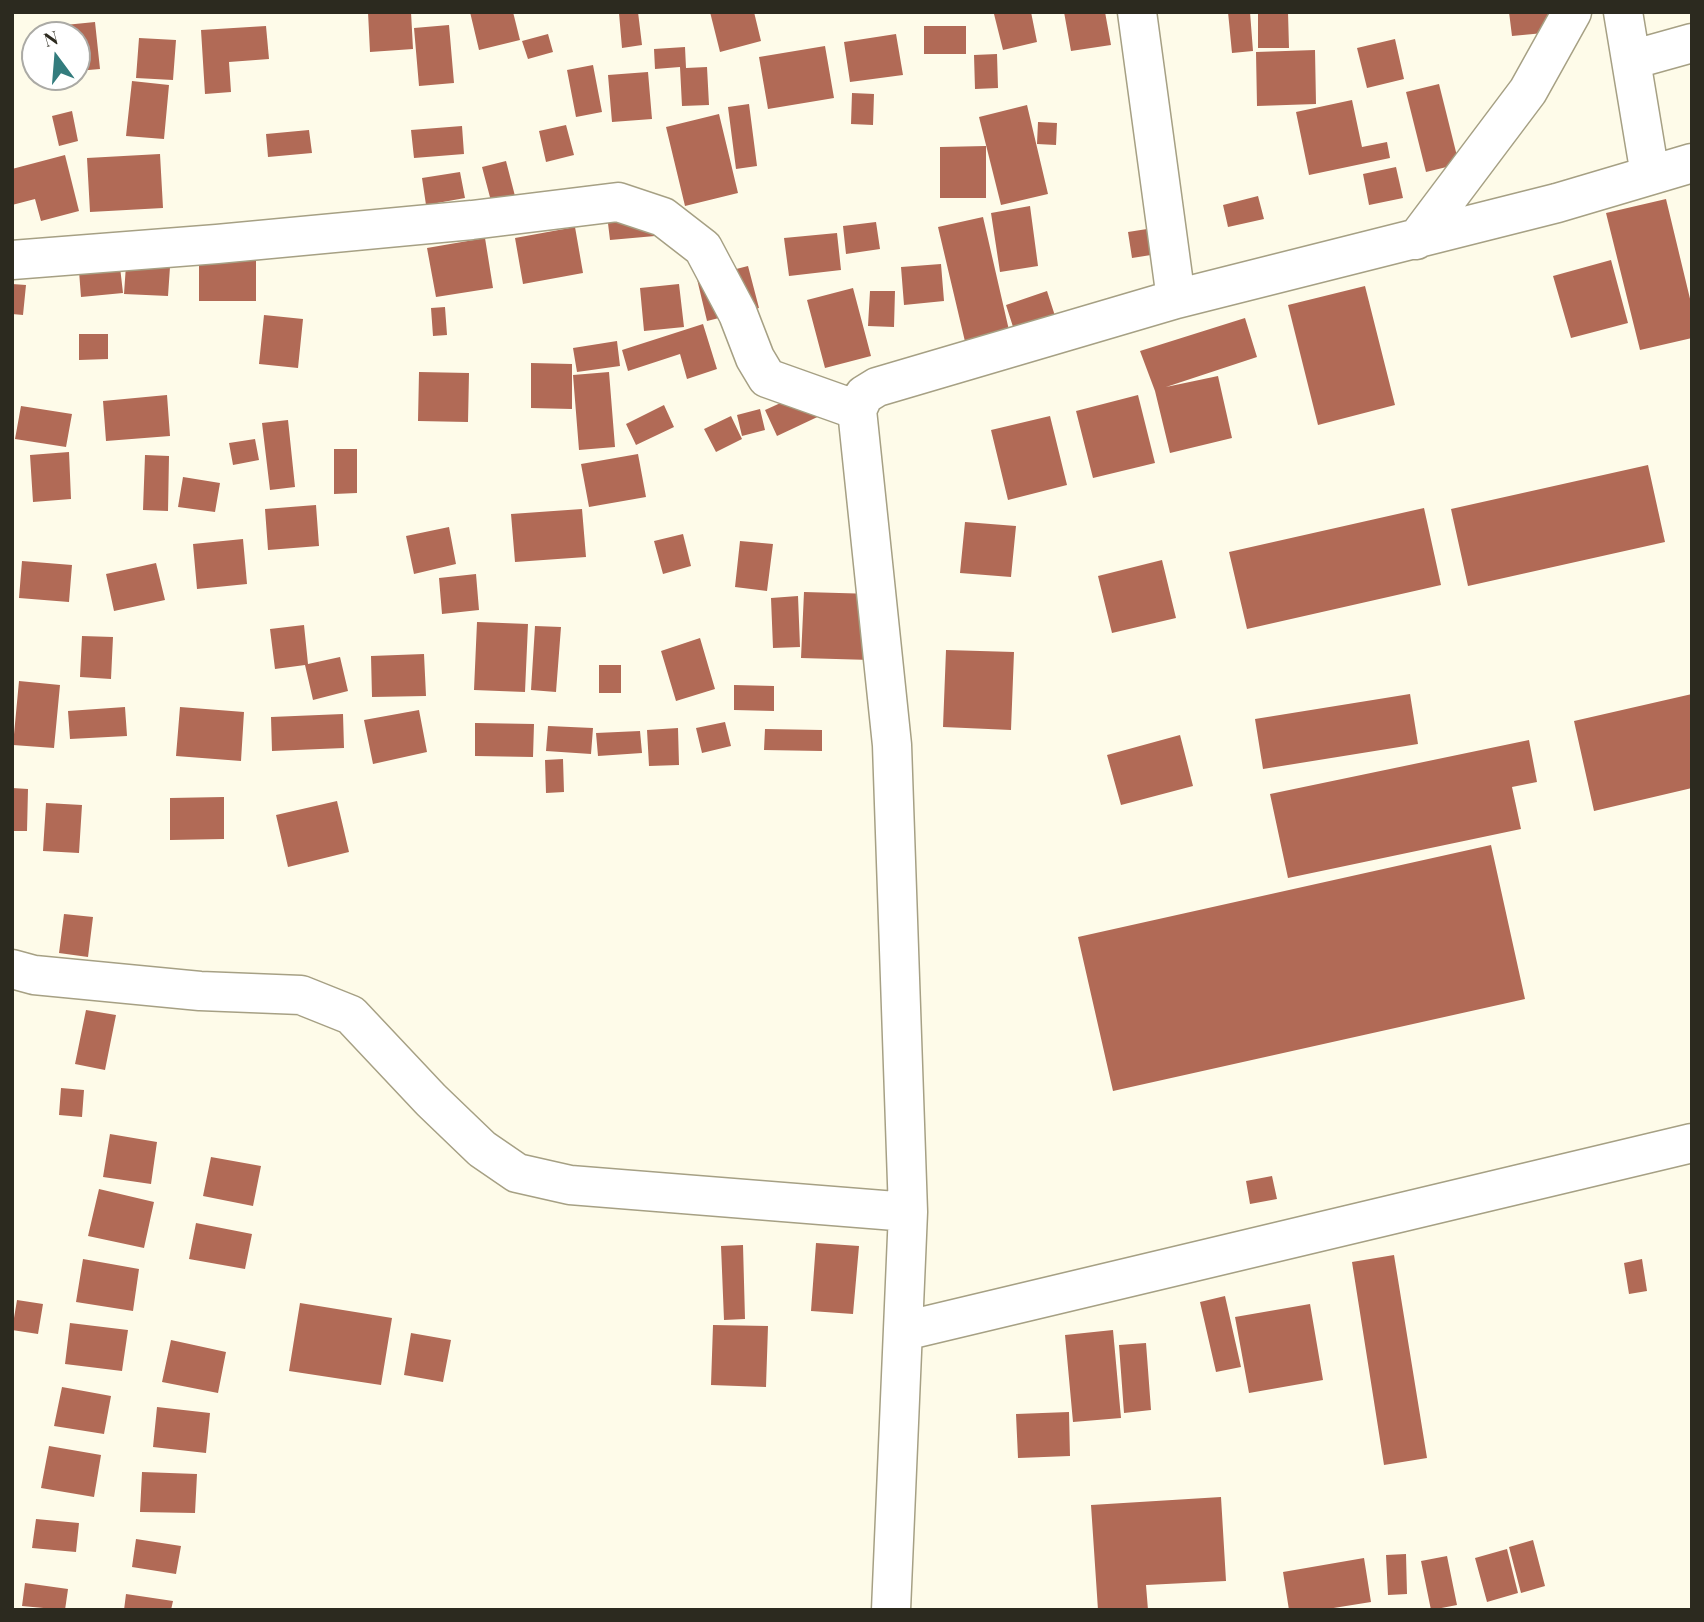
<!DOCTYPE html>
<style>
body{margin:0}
#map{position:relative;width:1704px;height:1622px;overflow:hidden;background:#fefbe9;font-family:"Playfair Display",serif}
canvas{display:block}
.frame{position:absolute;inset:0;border:14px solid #2c2a1f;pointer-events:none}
.north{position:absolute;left:21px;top:21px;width:70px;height:70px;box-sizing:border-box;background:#fff;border:2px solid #abaaa5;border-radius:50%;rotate:344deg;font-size:19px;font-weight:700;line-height:28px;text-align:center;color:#2c2a1f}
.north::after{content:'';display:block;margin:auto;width:24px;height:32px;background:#337c7d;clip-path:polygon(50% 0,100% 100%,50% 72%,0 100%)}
</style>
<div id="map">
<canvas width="1704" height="1622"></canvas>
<div class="frame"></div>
<div class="north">N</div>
</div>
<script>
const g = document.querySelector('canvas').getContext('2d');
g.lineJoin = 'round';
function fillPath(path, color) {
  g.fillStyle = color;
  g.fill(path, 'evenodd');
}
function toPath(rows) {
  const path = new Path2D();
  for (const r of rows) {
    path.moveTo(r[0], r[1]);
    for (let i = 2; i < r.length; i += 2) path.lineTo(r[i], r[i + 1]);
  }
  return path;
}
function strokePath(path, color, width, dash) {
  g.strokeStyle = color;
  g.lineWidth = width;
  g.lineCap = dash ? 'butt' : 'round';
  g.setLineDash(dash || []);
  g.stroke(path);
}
fillPath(toPath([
 [368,12,411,12,413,49,370,52],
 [470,12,513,12,520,40,479,50],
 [638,12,642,45,622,48,619,13],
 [710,12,754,12,761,41,720,52],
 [1000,12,1031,12,1037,42,1003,50,994,14],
 [1064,12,1105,12,1111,45,1071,51],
 [1228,12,1250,12,1253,51,1232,53],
 [1258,12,1288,12,1289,48,1258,48],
 [1509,12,1563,12,1565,31,1512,36],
 [95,22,100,69,77,71,77,35,45,35,45,27],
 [449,25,454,83,419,86,414,28],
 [266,26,269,59,229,62,231,92,205,94,201,30],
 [924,26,966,26,966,54,924,54],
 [548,34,553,52,528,59,522,41],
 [896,34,903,75,850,82,844,42],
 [139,38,176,40,173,80,136,78],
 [1395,39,1404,79,1367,88,1357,48],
 [825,46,834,98,768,109,759,57],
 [685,47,686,68,707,67,709,105,682,106,680,67,655,69,654,49],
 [1315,50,1316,104,1257,106,1256,52],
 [997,54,998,88,975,89,974,55],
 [593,65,602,112,576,117,567,70],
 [648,72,652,119,612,122,608,75],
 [132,81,169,85,164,139,126,136],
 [1439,84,1459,164,1426,172,1406,92],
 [852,93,874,94,873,125,851,124],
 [1352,100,1362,147,1387,142,1390,158,1309,175,1296,112],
 [749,104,757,166,736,169,728,107],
 [1027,105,1048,194,1001,205,979,117],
 [72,111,78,141,59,146,52,116],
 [719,114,738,193,685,206,666,127],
 [1038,122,1057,123,1056,145,1037,144],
 [566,125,574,155,546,162,539,131],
 [462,126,464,154,414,158,411,130],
 [309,130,312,153,268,157,266,134],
 [986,146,986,198,940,198,940,147],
 [160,154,163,208,90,212,87,158],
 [65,155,79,211,41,221,35,199,12,205,12,169],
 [506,161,515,196,491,201,482,167],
 [1396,167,1403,198,1369,205,1363,174],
 [460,172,465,198,426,205,422,178],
 [1258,196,1264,219,1228,227,1223,205],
 [1666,199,1692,307,1692,338,1640,350,1606,213],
 [1030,206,1038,266,1000,272,991,213],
 [652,211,655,236,610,240,607,215],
 [983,217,1011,339,967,350,938,227],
 [876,222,880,249,846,254,843,226],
 [1166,226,1170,252,1132,258,1128,232],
 [575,227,583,273,523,284,515,238],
 [837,233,841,270,789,276,784,238],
 [485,238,493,288,436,297,427,248],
 [199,260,256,260,256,301,199,301],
 [1611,260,1628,323,1571,338,1553,276],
 [941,264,944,301,904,305,901,267],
 [126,265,170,267,168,296,124,294],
 [748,266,759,308,707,321,697,279],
 [120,267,123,293,81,297,79,271],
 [12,284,26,285,23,315,12,314],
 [679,284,684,327,644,331,640,288],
 [1365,286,1395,405,1318,425,1288,305],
 [853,288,871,356,825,368,807,300],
 [870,291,895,291,894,327,868,326],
 [1047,291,1056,319,1015,333,1006,305],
 [445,307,447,335,433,336,431,308],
 [264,315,303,319,298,368,259,364],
 [1245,318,1257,357,1166,387,1218,376,1232,438,1170,453,1155,391,1140,351],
 [703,324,717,369,687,379,680,354,628,371,622,350],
 [79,334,108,334,108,359,79,360],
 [617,341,620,366,577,372,573,348],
 [531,363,572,364,572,409,531,408],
 [419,372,469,373,468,422,418,421],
 [609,372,615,447,579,450,573,375],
 [816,387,828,412,777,436,765,410],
 [167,395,170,436,106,441,103,401],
 [1138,395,1155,463,1093,478,1076,411],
 [664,405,674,427,636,445,626,424],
 [21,406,72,414,66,447,15,439],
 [760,409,765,430,742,436,737,415],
 [731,416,742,439,716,452,704,429],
 [1050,416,1067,485,1008,500,991,430],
 [288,420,295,487,270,490,262,423],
 [255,439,259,460,233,465,229,443],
 [334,449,357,449,357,493,334,494],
 [69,452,71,499,33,502,30,455],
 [638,454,646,497,589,507,581,464],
 [145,455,169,456,168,511,143,510],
 [1648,465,1665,542,1468,586,1451,509],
 [183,477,220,483,215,512,178,507],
 [316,505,319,546,268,550,265,509],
 [1424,508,1441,585,1247,629,1229,552],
 [582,509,586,557,515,562,511,514],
 [965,522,1016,526,1011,577,960,573],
 [449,527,456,564,414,574,406,536],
 [683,534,691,566,663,574,654,541],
 [243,539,247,584,197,589,193,544],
 [740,541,773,544,767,591,735,587],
 [1162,560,1176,618,1112,633,1098,576],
 [22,561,72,565,69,602,19,598],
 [156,563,165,600,114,611,106,574],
 [476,574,479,610,442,614,439,578],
 [804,592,874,594,871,660,801,658],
 [798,596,800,647,773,648,771,598],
 [477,622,528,624,525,692,474,690],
 [304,625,308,664,340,657,348,691,313,700,305,665,275,669,270,629],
 [535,626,561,627,556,692,531,690],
 [82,636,113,637,111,679,80,677],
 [700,638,715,689,676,701,661,651],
 [946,650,1014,652,1011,730,943,727],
 [424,654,426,696,372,697,371,656],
 [599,665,621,665,621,693,599,693],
 [19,681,60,685,54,748,13,745],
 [734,685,774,686,774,711,734,710],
 [1410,694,1418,744,1263,769,1255,719],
 [1692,694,1692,788,1594,811,1574,721],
 [125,707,127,736,70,739,68,711],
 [180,707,244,712,241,761,176,756],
 [419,710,427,752,373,764,364,720],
 [343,714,344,748,272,751,271,717],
 [725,722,731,746,702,753,696,728],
 [475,723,534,724,533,757,475,756],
 [548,726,593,728,591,754,546,751],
 [678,728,679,765,649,766,647,730],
 [765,729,822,730,822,751,764,750],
 [640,731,642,753,598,756,596,733],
 [1180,735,1193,786,1121,805,1107,755],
 [1529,740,1537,782,1512,787,1521,829,1288,878,1270,794],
 [563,759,564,792,546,793,545,760],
 [12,788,28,789,27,831,12,831],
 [224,797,224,839,170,840,170,798],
 [337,801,349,852,288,867,276,815],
 [46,803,82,805,79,853,43,851],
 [1491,845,1525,999,1113,1091,1078,937],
 [64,914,93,917,88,957,59,953],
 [86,1010,116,1015,105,1070,75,1064],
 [61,1088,84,1090,82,1117,59,1115],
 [110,1134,157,1142,151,1184,103,1177],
 [211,1157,261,1166,253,1206,203,1196],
 [1272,1176,1277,1199,1250,1204,1246,1181],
 [99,1189,154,1202,144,1248,88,1236],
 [196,1223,252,1234,245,1269,189,1259],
 [816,1243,859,1246,853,1314,811,1311],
 [743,1245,745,1319,724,1320,721,1246],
 [1394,1255,1427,1458,1384,1465,1352,1262],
 [83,1259,139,1269,133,1311,76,1302],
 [1642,1259,1647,1291,1629,1294,1624,1263],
 [1225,1296,1241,1367,1216,1372,1200,1302],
 [17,1300,43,1304,38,1334,12,1330],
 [300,1303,392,1318,381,1385,289,1371],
 [1310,1304,1323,1380,1249,1393,1235,1317],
 [70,1323,128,1330,122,1371,65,1364],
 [713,1325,768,1326,766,1387,711,1385],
 [1113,1330,1121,1418,1073,1422,1065,1335],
 [411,1333,451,1340,443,1382,404,1375],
 [171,1340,226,1352,218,1393,162,1382],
 [1146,1343,1151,1410,1124,1413,1119,1345],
 [62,1387,111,1396,104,1434,54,1426],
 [157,1407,210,1413,206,1453,153,1447],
 [1069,1412,1070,1456,1018,1458,1016,1414],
 [49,1446,101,1455,94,1497,41,1488],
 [142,1472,197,1474,195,1513,140,1512],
 [1221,1497,1226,1581,1146,1585,1148,1610,1098,1610,1091,1505],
 [36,1519,79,1523,76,1552,32,1548],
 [136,1539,181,1546,176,1574,132,1567],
 [1533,1540,1545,1586,1521,1593,1509,1547],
 [1507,1549,1518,1593,1487,1602,1475,1558],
 [1406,1554,1407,1594,1388,1595,1386,1555],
 [1447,1556,1457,1605,1431,1610,1421,1561],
 [1364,1558,1371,1602,1321,1610,1289,1610,1283,1572],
 [25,1583,68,1589,65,1610,22,1606],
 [126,1594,173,1601,171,1610,124,1610]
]), '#b16a56');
const minor = toPath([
 [1137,12,1176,299],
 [1623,12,1650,175],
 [1631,60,1692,43],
 [1416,240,1528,91,1572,12],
 [12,260,217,244,472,220,618,202,663,217,703,248,738,314,755,358,767,378,857,410],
 [12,969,34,975,200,991,301,995,351,1015,431,1100,482,1149,517,1173,570,1185,908,1212],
 [904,1331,1692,1143],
 [891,1610,908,1212,892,745,857,410,864,395,877,387,1176,299,1557,203,1692,163]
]);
strokePath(minor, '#a6a084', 41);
strokePath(minor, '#fff', 38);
</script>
